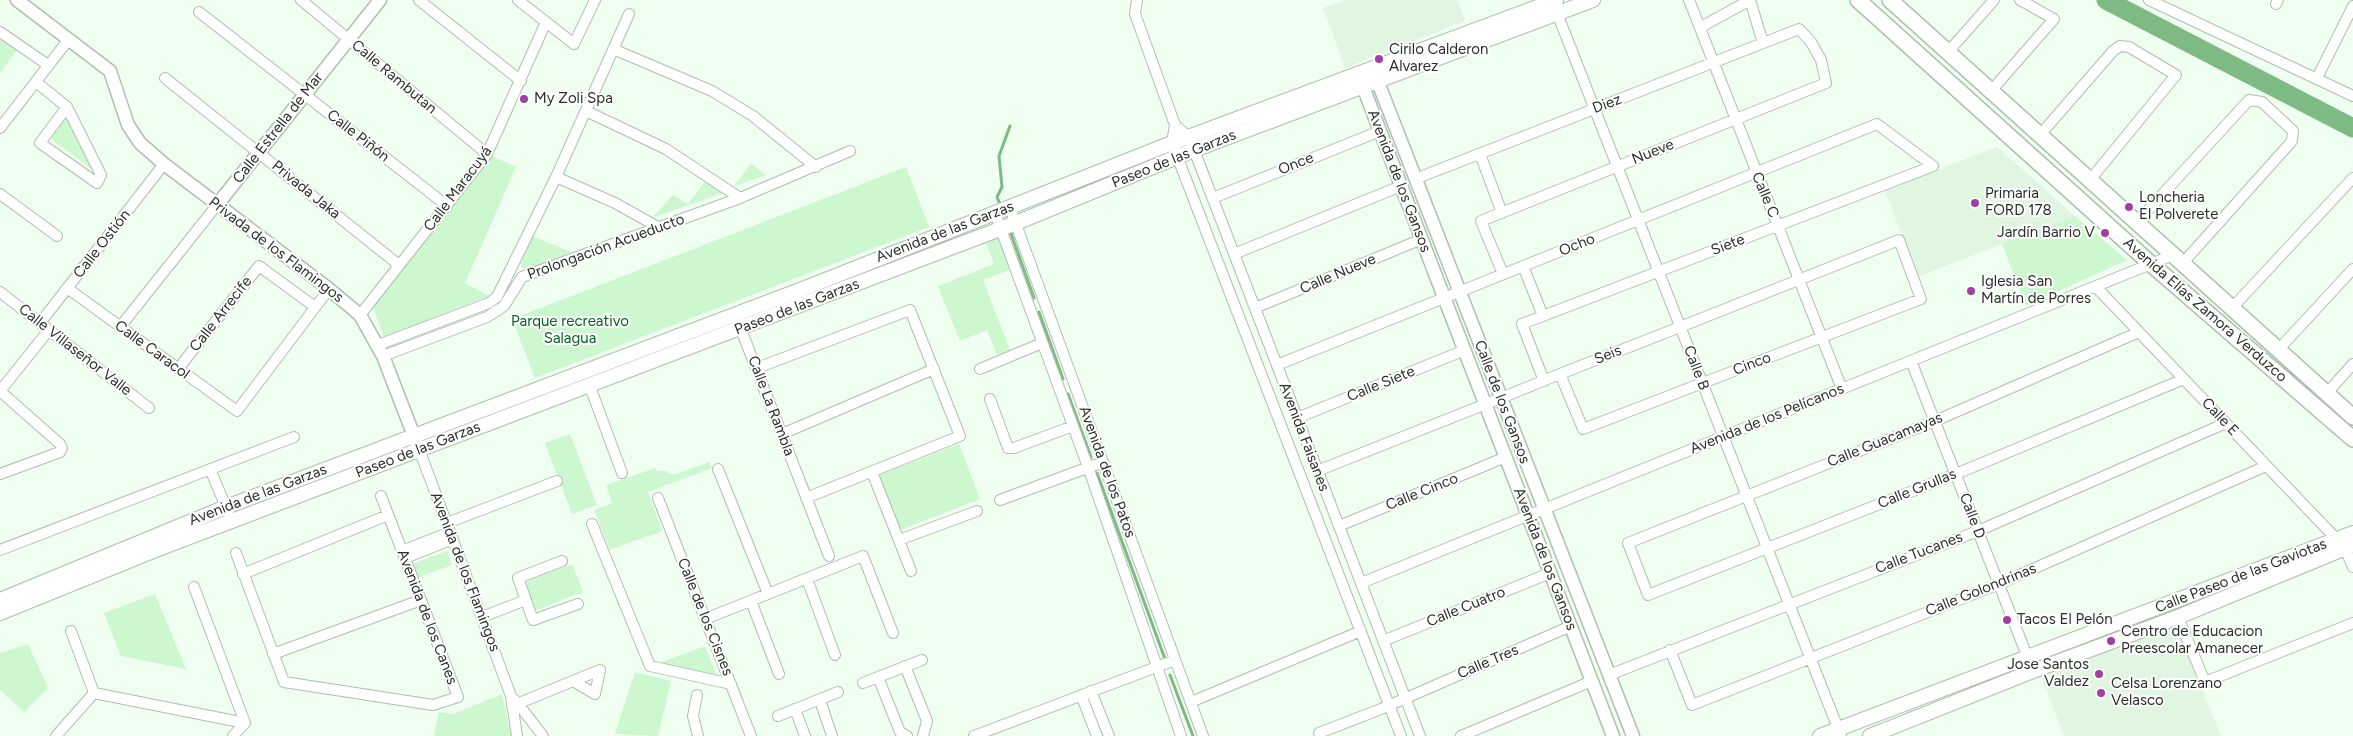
<!DOCTYPE html>
<meta charset="utf-8">
<style>
body{margin:0}
canvas{display:block;background:#effff0}
</style>
<canvas width="2353" height="736"></canvas>
<script>
const g = document.querySelector('canvas').getContext('2d');
g.lineJoin = 'round';
function fillPath(path, color) {
  g.fillStyle = color;
  g.fill(path, 'evenodd');
}
function toPath(rows) {
  const path = new Path2D();
  for (const r of rows) {
    path.moveTo(r[0], r[1]);
    for (let i = 2; i < r.length; i += 2) path.lineTo(r[i], r[i + 1]);
  }
  return path;
}
function strokePath(path, color, width, dash) {
  g.strokeStyle = color;
  g.lineWidth = width;
  g.lineCap = dash ? 'butt' : 'round';
  g.setLineDash(dash || []);
  g.stroke(path);
}
function write(font, color, halo, rows, align = 'center') {
  g.font = font + ' Figtree,sans-serif';
  g.lineWidth = 4;
  g.setLineDash([]);
  g.textBaseline = 'middle';
  g.strokeStyle = halo;
  g.fillStyle = color;
  for (const [text, x, y, turn = 0] of rows) {
    g.save();
    g.translate(x, y);
    g.rotate((+turn || 0) * Math.PI / 180);
    g.textAlign = isNaN(turn) ? turn : align;
    if (halo) g.strokeText(text, 0, 0);
    g.fillText(text, 0, 0);
    g.restore();
  }
}
fillPath(toPath([
 [1345,0,1457,0,1465,21,1345,68,1323,8],
 [1997,147,2075,216,1917,277,1885,190],
 [2175,623,2221,736,2064,736,2040,674]
]), '#e0f6e1');
fillPath(toPath([
 [0,34,19,47,0,73],
 [65,117,96,172,51,139],
 [492,156,516,167,465,283,489,296,384,337,373,307],
 [751,164,766,175,734,186],
 [906,167,929,227,535,378,512,319],
 [706,180,723,193,652,218,673,195,688,204],
 [2075,216,2127,260,2026,306,2002,244],
 [999,235,1012,269,983,280,1010,350,997,355,987,330,960,341,938,286,994,264,985,240],
 [532,236,571,252,528,269,522,268,521,263],
 [570,434,597,505,572,514,545,443],
 [959,444,980,499,900,530,879,475],
 [710,462,712,468,648,492,662,531,610,550,594,510,612,503,606,485,656,468,657,471,665,471,673,475],
 [447,551,452,565,417,578,412,564],
 [572,564,583,592,534,611,524,582],
 [155,594,186,669,121,656,104,613],
 [28,644,48,688,24,712,0,690,0,653],
 [705,646,717,677,657,664],
 [635,672,671,681,658,736,615,734],
 [502,694,511,736,434,736,439,712,454,714]
]), '#ccf7cf');
strokePath(toPath([
 [999,202,997,197,1002,187,999,156,1010,126],
 [1010,231,1034,298],
 [1039,312,1063,379],
 [1068,394,1091,457],
 [1097,473,1165,659],
 [1170,675,1193,736]
]), '#7eba84', 3);
strokePath(toPath([
 [2106,0,2353,128]
]), '#7eba84', 19);
const minor = toPath([
 [301,0,487,154],
 [419,0,521,81],
 [518,0,574,44,595,0],
 [1137,0,1135,14,1175,125,1189,137,1420,736],
 [1689,0,1842,389],
 [1750,0,1763,43],
 [2149,0,2353,96],
 [2276,4,2278,0],
 [1555,8,1841,736],
 [199,12,446,205],
 [1701,27,1750,0],
 [0,32,48,65],
 [613,49,712,91,753,116,816,167],
 [1948,52,1994,0],
 [165,78,399,265],
 [2317,78,2353,6],
 [36,82,67,107,101,175,97,183,40,143,67,107],
 [1991,91,2054,19,2020,0],
 [586,111,666,149,740,198],
 [1175,125,1172,143,1401,736],
 [0,128,69,39],
 [2040,135,2113,51,2120,46,2129,47,2176,75,2090,180],
 [1480,154,1502,213],
 [556,177,615,203,658,227],
 [1415,179,1799,29,1811,42,1821,60,1826,83,1481,221,1503,274],
 [0,194,57,236],
 [1213,198,1380,131],
 [1010,208,1203,736],
 [995,213,1088,467,1181,736],
 [2137,222,2249,100,2262,102,2293,131,2292,141,2182,264],
 [1234,254,1401,186],
 [1523,266,1543,316],
 [2096,287,2345,548,2353,567],
 [67,288,237,411,329,289],
 [0,292,149,408],
 [1255,308,1422,239],
 [2232,308,2353,178],
 [735,314,829,556],
 [360,315,487,154,546,22],
 [40,323,164,164],
 [120,327,217,205],
 [2139,332,1935,421,1628,543,1648,595,1956,474,2184,379],
 [378,345,489,303,497,297,556,177,629,14],
 [2279,349,2353,269],
 [383,356,487,317,504,306,522,277,740,198,850,151],
 [1911,361,2033,671],
 [1277,365,1877,124,1933,166],
 [757,368,910,310,960,436,806,498],
 [178,369,259,266,315,307],
 [980,369,1042,343],
 [1544,381,1522,324,1933,166],
 [589,384,622,473],
 [0,391,60,444,62,448,60,452,0,474],
 [0,391,49,330],
 [2327,393,2353,364],
 [990,399,1008,448,1014,448,1073,426],
 [1297,418,1465,350],
 [782,434,934,369],
 [419,449,511,696,517,736],
 [210,469,228,512],
 [718,469,768,594],
 [1317,471,1501,398,1560,374,1680,327,1899,240,1921,299,1583,429,1560,374],
 [872,472,911,571],
 [658,498,751,736],
 [1000,500,1103,462],
 [447,523,557,481],
 [592,524,650,666,731,684],
 [1339,526,1506,457],
 [899,540,977,511],
 [0,550,294,437],
 [402,551,450,532],
 [236,553,284,682,433,705,458,697,381,496],
 [405,558,453,539],
 [562,561,518,578,533,620,578,604],
 [243,574,388,515],
 [807,579,835,655],
 [1361,583,2173,255],
 [194,587,245,723],
 [751,601,779,674],
 [482,617,526,600],
 [2178,617,2205,682,2353,623],
 [705,619,863,556,893,633],
 [71,631,94,693],
 [1383,641,1550,573],
 [1670,650,1692,705,1999,584,2266,466],
 [273,654,421,600],
 [905,666,927,721,923,736],
 [1609,675,1978,531,2226,423],
 [878,677,900,732,907,736],
 [863,683,922,660],
 [1091,691,1109,736],
 [94,693,245,723,233,736],
 [697,695,693,716,698,736],
 [1081,695,1097,736],
 [515,700,543,736],
 [820,700,832,736],
 [1191,702,1361,631],
 [512,706,573,681,600,670,595,694,573,681],
 [795,709,805,736],
 [778,716,838,692],
 [1319,733,1381,709,1571,626],
 [56,736,94,693],
 [974,736,1175,660],
 [1461,736,1592,681]
]);
const tertiary = toPath([
 [17,0,110,71,128,125,140,143,164,164,329,289,360,315,383,356,419,449],
 [1374,72,1633,736],
 [1360,79,1613,736],
 [217,205,380,0]
]);
const secondary = toPath([
 [0,600,226,507,800,290,1172,143,1556,0],
 [0,613,158,549,1016,223,1194,150,1593,0],
 [1820,736,2353,533],
 [1870,736,2033,671,2178,617,2353,545]
]);
const primary = toPath([
 [1858,0,2151,264,2353,439],
 [1890,0,2353,417]
]);
strokePath(minor, '#afbeaf', 12);
strokePath(tertiary, '#afbeaf', 15);
strokePath(secondary, '#afbeaf', 16);
strokePath(primary, '#afbeaf', 18);
strokePath(minor, '#fff', 10);
strokePath(tertiary, '#fff', 12);
strokePath(secondary, '#fff', 14);
strokePath(primary, '#fff', 15);
for (const [x, y, r, color] of [
 [1379,59,5,"#a13ea3"],
 [524,99,5,"#a13ea3"],
 [1975,203,5,"#a13ea3"],
 [2129,207,5,"#a13ea3"],
 [2105,233,5,"#a13ea3"],
 [1971,291,5,"#a13ea3"],
 [2007,620,5,"#a13ea3"],
 [2111,641,5,"#a13ea3"],
 [2099,674,5,"#a13ea3"],
 [2101,693,5,"#a13ea3"]
]) {
  const dot = new Path2D();
  dot.arc(x, y, r, 0, 2 * Math.PI);
  g.fillStyle = color;
  g.fill(dot);
  strokePath(dot, '#fff', 2);
}
write('15px', '#292f29', '#fff', [
 ["Cirilo Calderon",1389,50],
 ["Alvarez",1389,67],
 ["My Zoli Spa",534,99],
 ["Primaria",1985,194],
 ["FORD 178",1985,211],
 ["Loncheria",2139,198],
 ["El Polverete",2139,215],
 ["Jardín Barrio V",2095,233,"right"],
 ["Iglesia San",1981,282],
 ["Martín de Porres",1981,299],
 ["Tacos El Pelón",2017,620],
 ["Centro de Educacion",2121,632],
 ["Preescolar Amanecer",2121,649],
 ["Jose Santos",2089,665,"right"],
 ["Valdez",2089,682,"right"],
 ["Celsa Lorenzano",2111,684],
 ["Velasco",2111,701]
], 'left');
write('15px', '#292f29', '#fff', [
 ["Calle Rambutan",394,77,40],
 ["Diez",1607,104,-21],
 ["Calle Estrella de Mar",278,128,-52],
 ["Calle Piñón",358,136,38],
 ["Nueve",1653,152,-22],
 ["Paseo de las Garzas",1174,159,-22],
 ["Once",1296,164,-22],
 ["Avenida de los Gansos",1399,181,69],
 ["Calle Maracuyá",458,189,-53],
 ["Privada Jaka",306,190,39],
 ["Calle C",1765,195,67],
 ["Avenida de las Garzas",945,232,-21],
 ["Calle Ostión",102,244,-52],
 ["Ocho",1577,245,-22],
 ["Siete",1728,245,-21],
 ["Prolongación Acueducto",606,247,-20],
 ["Privada de los Flamingos",276,250,37],
 ["Calle Nueve",1338,274,-23],
 ["Paseo de las Garzas",797,307,-21],
 ["Avenida Elías Zamora Verduzco",2205,310,41],
 ["Calle Arrecife",221,314,-52],
 ["Calle Villaseñor Valle",75,350,38],
 ["Calle Caracol",152,350,36],
 ["Seis",1608,355,-22],
 ["Cinco",1752,364,-21],
 ["Calle B",1696,368,69],
 ["Calle Siete",1381,384,-22],
 ["Calle de los Gansos",1502,402,69],
 ["Calle La Rambla",771,406,69],
 ["Calle E",2220,417,46],
 ["Avenida de los Pelícanos",1767,419,-22],
 ["Avenida Faisanes",1304,437,69],
 ["Calle Guacamayas",1885,440,-22],
 ["Paseo de las Garzas",418,450,-21],
 ["Avenida de los Patos",1107,472,70],
 ["Calle Grullas",1917,489,-22],
 ["Calle Cinco",1422,492,-22],
 ["Avenida de las Garzas",258,495,-21],
 ["Calle D",1972,516,69],
 ["Calle Tucanes",1919,553,-21],
 ["Avenida de los Gansos",1545,559,69],
 ["Avenida de los Flamingos",465,572,69],
 ["Calle Paseo de las Gaviotas",2241,576,-21],
 ["Calle Golondrinas",1981,590,-22],
 ["Calle Cuatro",1466,607,-22],
 ["Avenida de los Canes",427,617,69],
 ["Calle de los Cisnes",705,617,68],
 ["Calle Tres",1488,662,-23]
]);
write('15px', '#046421', '#fff', [
 ["Parque recreativo",570,322],
 ["Salagua",570,339]
]);
</script>
